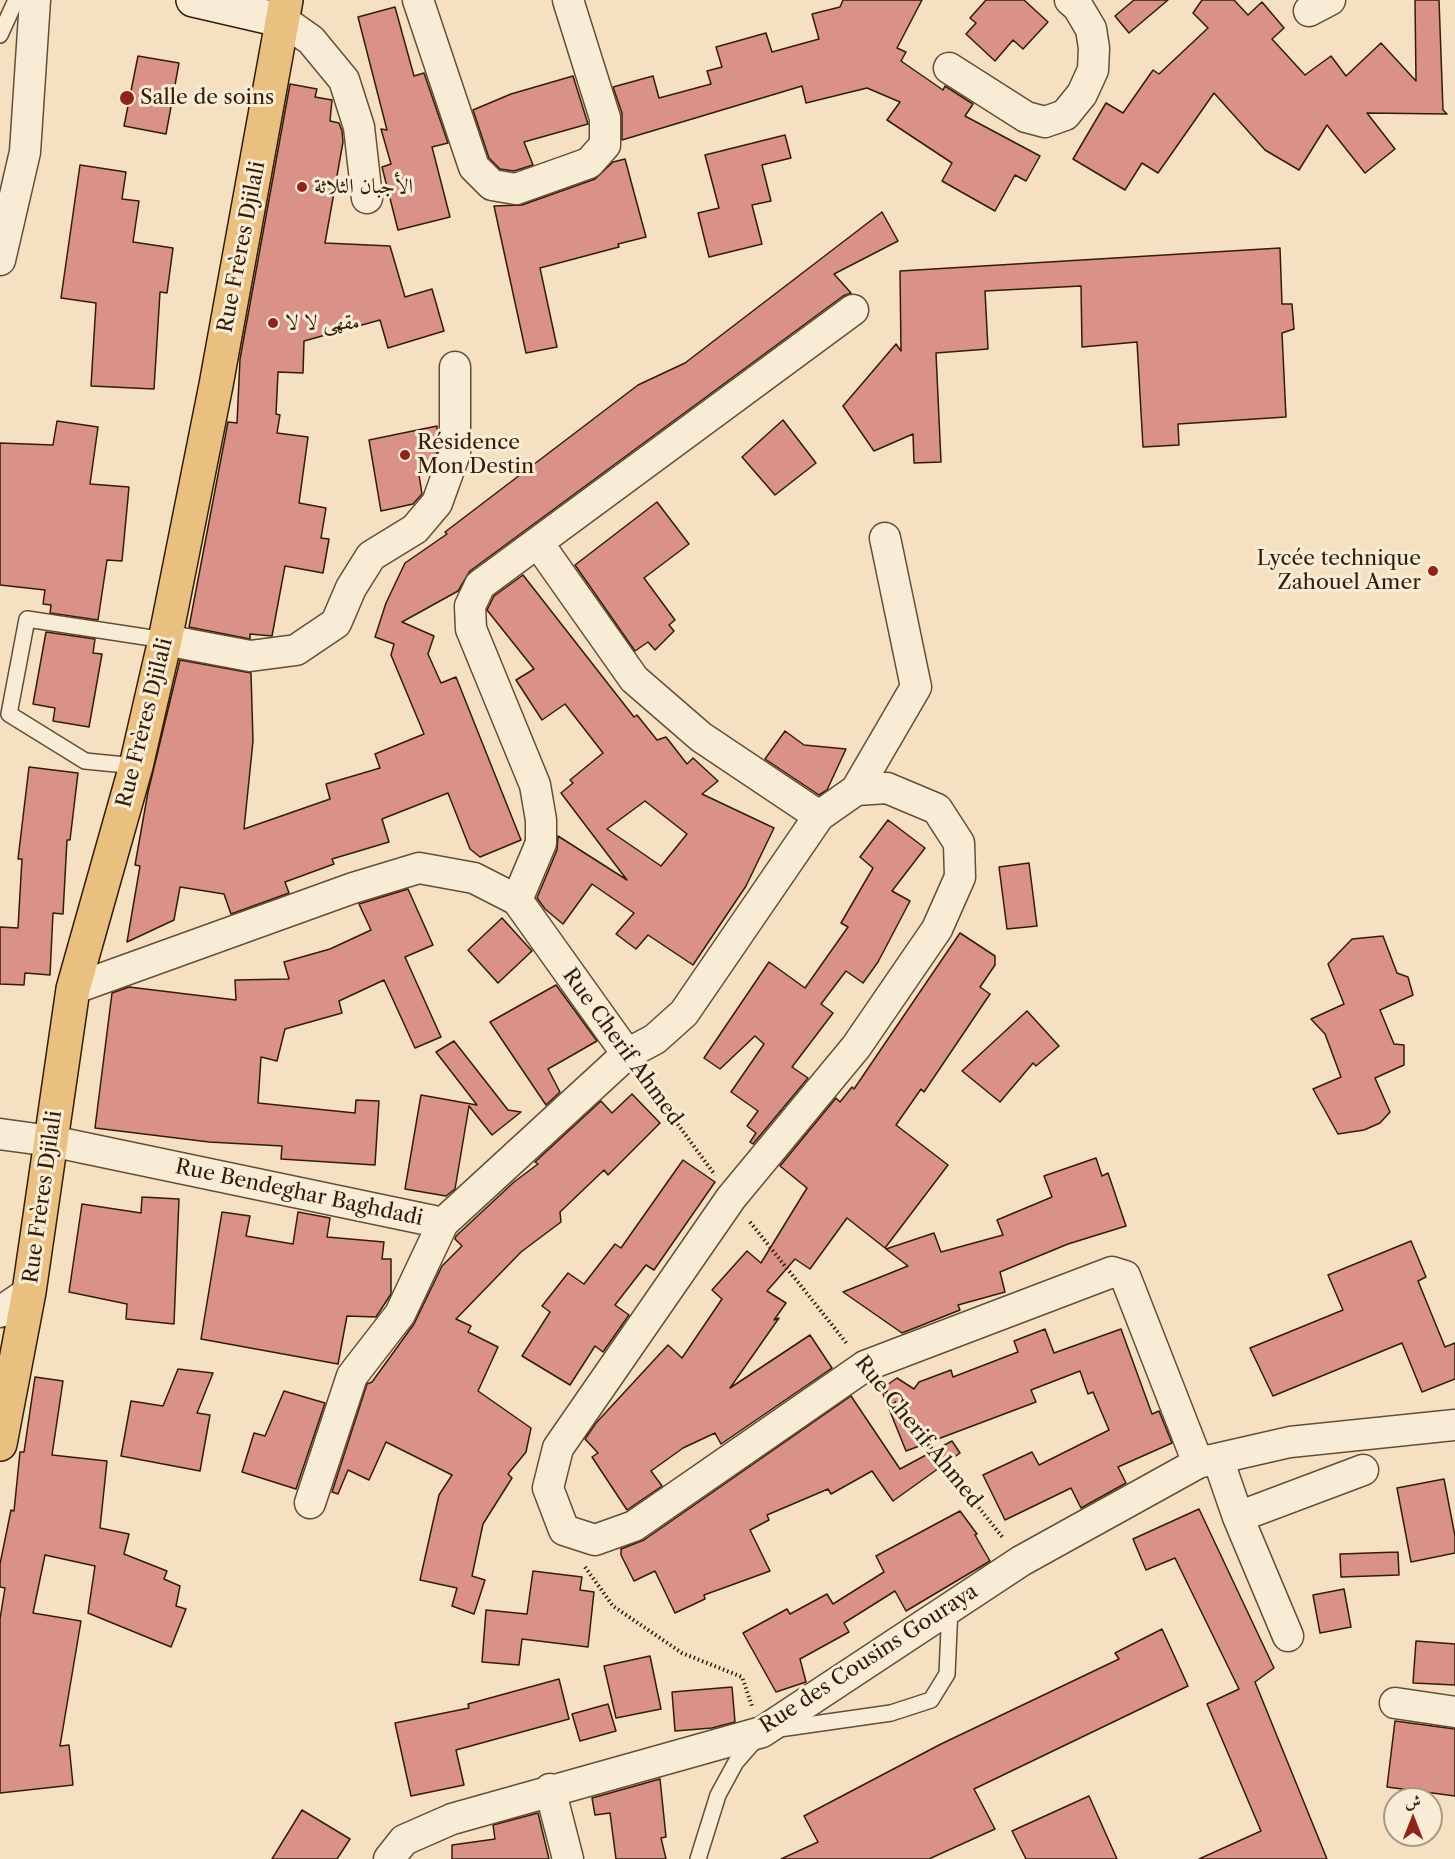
<!DOCTYPE html>
<meta charset="utf-8">
<style>
body{margin:0}
#map{position:relative;width:1455px;height:1859px;overflow:hidden;background:#f5e1c2;font-family:"Libre Caslon Text",Amiri,serif}
canvas{display:block}
.north{position:absolute;left:1383px;top:1787px;width:60px;height:60px;box-sizing:border-box;background:#f8ecd7;border:2px solid #a99983;border-radius:50%;rotate:0deg;font-size:16px;font-weight:700;line-height:24px;text-align:center;color:#331d06}
.north::after{content:'';display:block;margin:auto;width:21px;height:27px;background:#8f2418;clip-path:polygon(50% 0,100% 100%,50% 72%,0 100%)}
</style>
<div id="map">
<canvas width="1455" height="1859"></canvas>
<div class="north">ش</div>
</div>
<script>
const g = document.querySelector('canvas').getContext('2d');
g.lineJoin = 'round';
function fillPath(path, color) {
  g.fillStyle = color;
  g.fill(path, 'evenodd');
}
function toPath(rows) {
  const path = new Path2D();
  for (const r of rows) {
    path.moveTo(r[0], r[1]);
    for (let i = 2; i < r.length; i += 2) path.lineTo(r[i], r[i + 1]);
  }
  return path;
}
function strokePath(path, color, width, dash) {
  g.strokeStyle = color;
  g.lineWidth = width;
  g.lineCap = dash ? 'butt' : 'round';
  g.setLineDash(dash || []);
  g.stroke(path);
}
function write(font, color, halo, rows, align = 'center') {
  g.font = font + ' "Libre Caslon Text",Amiri,serif';
  g.lineWidth = 6;
  g.setLineDash([]);
  g.textBaseline = 'middle';
  g.strokeStyle = halo;
  g.fillStyle = color;
  for (const [text, x, y, turn = 0] of rows) {
    g.save();
    g.translate(x, y);
    g.rotate((+turn || 0) * Math.PI / 180);
    g.textAlign = isNaN(turn) ? turn : align;
    if (halo) g.strokeText(text, 0, 0);
    g.fillText(text, 0, 0);
    g.restore();
  }
}
const building = toPath([
 [843,0,922,0,897,48,906,52,901,61,943,90,945,86,973,104,965,116,1040,156,1026,181,1015,175,995,211,942,181,952,163,887,120,900,102,867,88,806,103,802,86,622,140,622,113,613,87,653,76,659,98,711,84,707,71,722,67,716,47,766,33,772,52,819,39,812,14,840,7,843,0],
 [986,0,1024,0,1048,22,1023,49,1013,40,995,61,966,34,976,23,970,18,986,0],
 [1134,0,1168,0,1129,33,1115,16,1134,0],
 [1202,0,1234,0,1248,15,1262,2,1284,28,1272,39,1305,75,1331,56,1346,76,1381,43,1416,81,1415,0,1439,0,1443,110,1447,114,1367,113,1395,149,1365,173,1327,125,1299,170,1265,150,1214,93,1158,173,1142,163,1125,190,1073,159,1106,103,1123,113,1153,70,1159,74,1208,28,1193,13,1202,0],
 [395,7,414,76,424,73,448,143,432,147,450,217,398,230,382,167,391,164,381,129,387,130,358,17,395,7],
 [138,56,179,63,166,134,124,126,138,56],
 [573,76,588,124,524,142,533,165,514,171,500,169,489,158,473,110,511,94,573,76],
 [290,84,317,89,315,97,332,100,330,121,339,123,342,131,343,142,325,243,390,246,405,297,432,289,444,331,388,348,380,320,304,341,303,373,278,372,276,414,280,415,277,433,308,437,299,503,326,508,321,538,329,539,323,573,285,566,272,636,250,634,250,639,189,627,228,422,237,423,240,359,290,84],
 [785,135,791,158,762,165,771,201,752,205,762,244,709,257,698,213,719,208,705,155,785,135],
 [625,159,646,237,618,244,619,247,540,268,557,347,526,353,494,206,522,205,595,179,613,162,625,159],
 [80,165,126,172,122,199,139,201,133,242,173,248,167,293,160,292,154,389,91,386,96,303,61,298,80,165],
 [882,212,898,241,834,274,851,293,843,296,470,571,458,591,402,622,434,636,428,654,441,683,456,677,521,840,480,857,470,849,448,793,382,819,389,842,332,859,334,864,285,882,289,893,231,914,224,894,180,887,174,920,127,942,140,866,135,865,148,792,180,660,251,673,253,741,244,829,330,799,326,784,380,768,375,754,424,734,391,655,394,644,375,637,386,603,405,563,447,534,445,532,638,385,685,363,882,212],
 [1280,248,1282,304,1292,304,1294,329,1282,333,1286,417,1178,424,1179,445,1143,447,1137,342,1082,347,1081,286,985,291,988,349,936,353,941,462,914,463,913,434,874,451,843,406,896,344,901,351,900,271,1280,248],
 [783,420,816,463,775,495,742,457,783,420],
 [57,421,98,427,90,484,129,487,122,561,107,560,98,620,50,613,51,605,43,604,45,590,0,585,0,443,53,445,57,421],
 [437,426,438,450,430,473,419,475,422,494,413,504,381,511,369,440,437,426],
 [657,502,689,544,644,578,675,620,669,625,674,631,655,650,648,642,635,651,575,565,657,502],
 [523,575,634,717,637,715,657,740,666,737,687,764,693,758,718,781,702,794,774,828,746,886,693,965,648,935,636,949,616,934,634,913,592,884,563,924,545,909,537,898,557,850,558,836,627,880,561,793,573,783,570,780,603,753,565,704,542,720,516,680,534,669,487,610,494,596,523,575],
 [645,801,687,834,661,866,607,829,645,801],
 [46,632,95,639,93,653,102,654,89,727,53,721,55,708,33,704,46,632],
 [785,731,804,745,846,749,827,790,819,795,765,759,785,731],
 [29,767,78,773,70,840,67,840,63,914,53,913,50,975,25,973,24,985,0,984,0,927,18,928,22,859,18,859,29,767],
 [888,820,925,848,892,891,910,901,878,962,863,983,846,971,821,1004,833,1013,792,1067,808,1078,753,1144,750,1142,756,1133,747,1126,758,1111,731,1092,764,1044,755,1036,720,1069,704,1058,769,962,805,988,848,927,841,923,873,868,860,857,888,820],
 [1029,863,1037,926,1007,929,999,867,1029,863],
 [408,889,433,945,405,957,441,1037,415,1048,384,980,339,1001,342,1013,285,1029,277,1061,261,1057,258,1103,355,1113,356,1100,379,1101,375,1165,281,1159,282,1146,209,1142,95,1128,112,993,129,987,236,1000,235,980,289,979,284,962,330,949,371,930,359,904,408,889],
 [502,918,532,951,498,983,468,950,502,918],
 [960,933,995,956,995,965,980,987,990,994,924,1092,921,1089,896,1125,948,1165,885,1248,847,1218,810,1269,795,1259,767,1291,786,1303,774,1320,779,1318,730,1388,810,1335,832,1368,721,1444,715,1433,683,1448,651,1471,662,1486,627,1510,592,1457,598,1453,585,1439,596,1423,668,1345,682,1358,722,1299,712,1290,747,1251,761,1263,807,1188,780,1166,836,1098,840,1102,852,1087,854,1089,960,933],
 [1383,936,1397,973,1408,977,1413,995,1380,1010,1394,1044,1404,1045,1404,1065,1375,1078,1390,1112,1380,1123,1364,1130,1338,1134,1313,1089,1341,1077,1325,1034,1311,1019,1344,1004,1328,964,1352,939,1383,936],
 [556,985,597,1041,548,1069,560,1092,546,1105,490,1022,556,985],
 [1027,1011,1059,1046,1036,1066,1033,1063,1000,1102,962,1071,1027,1011],
 [454,1041,508,1110,521,1112,492,1135,469,1106,455,1189,446,1196,405,1189,421,1095,477,1105,436,1052,454,1041],
 [632,1094,660,1123,608,1175,604,1170,560,1212,561,1222,521,1252,456,1319,471,1326,468,1332,498,1347,478,1391,531,1428,526,1452,508,1474,512,1478,483,1524,472,1576,485,1580,474,1614,452,1606,457,1588,420,1580,439,1495,452,1475,386,1442,369,1480,348,1470,338,1494,332,1492,367,1384,372,1382,414,1324,442,1266,462,1246,455,1239,456,1236,514,1182,538,1164,535,1162,601,1101,612,1113,632,1094],
 [1096,1158,1102,1176,1108,1173,1126,1226,1068,1244,1000,1272,1005,1292,958,1305,960,1310,902,1333,843,1292,908,1266,886,1249,934,1233,941,1252,1003,1235,997,1220,1052,1197,1044,1176,1096,1158],
 [683,1160,715,1182,654,1270,646,1265,615,1305,629,1315,603,1352,595,1346,570,1385,522,1356,550,1312,542,1306,568,1273,584,1284,615,1244,621,1248,683,1160],
 [142,1197,179,1199,174,1324,126,1319,127,1304,69,1292,82,1204,141,1213,142,1197],
 [222,1212,250,1216,246,1236,293,1244,298,1212,330,1218,327,1237,384,1242,382,1259,391,1259,391,1294,376,1317,347,1316,338,1364,201,1339,222,1212],
 [1411,1241,1426,1277,1418,1281,1445,1347,1455,1343,1455,1379,1422,1392,1402,1343,1273,1396,1250,1348,1343,1310,1328,1275,1411,1241],
 [1045,1329,1054,1353,1121,1329,1152,1414,1159,1411,1172,1443,1118,1467,1126,1483,1081,1508,1071,1488,1005,1520,983,1475,1032,1452,1039,1465,1109,1430,1093,1392,1088,1394,1080,1371,1031,1390,1036,1402,906,1451,881,1389,897,1378,914,1389,919,1382,951,1370,953,1377,1018,1352,1014,1341,1045,1329],
 [178,1369,213,1373,197,1413,210,1415,200,1471,121,1456,131,1401,163,1406,178,1369],
 [35,1377,63,1381,52,1455,107,1461,100,1528,129,1534,124,1554,167,1571,164,1579,180,1586,176,1606,186,1609,171,1647,88,1613,95,1566,45,1555,33,1613,81,1621,60,1746,69,1745,73,1785,0,1793,0,1619,5,1588,0,1587,0,1564,11,1510,14,1511,20,1452,24,1452,35,1377],
 [284,1391,325,1403,296,1489,242,1472,254,1433,265,1436,284,1391],
 [851,1396,900,1469,952,1441,960,1453,893,1501,872,1471,831,1494,828,1489,767,1515,769,1520,750,1530,770,1571,704,1595,705,1599,675,1613,655,1571,634,1581,621,1555,621,1549,644,1540,851,1396],
 [1444,1479,1455,1536,1455,1553,1411,1562,1397,1488,1444,1479],
 [1199,1509,1274,1668,1255,1682,1327,1859,1199,1859,1261,1831,1207,1704,1239,1689,1175,1558,1146,1570,1133,1539,1199,1509],
 [960,1511,977,1534,975,1535,990,1561,906,1611,895,1591,844,1623,849,1632,800,1659,806,1682,776,1692,743,1633,787,1609,790,1614,827,1594,833,1604,884,1572,876,1556,960,1511],
 [1398,1552,1399,1575,1341,1577,1340,1554,1398,1552],
 [533,1571,582,1577,580,1590,594,1592,588,1647,522,1639,519,1665,482,1662,486,1610,527,1614,533,1571],
 [1344,1589,1351,1627,1320,1633,1313,1595,1344,1589],
 [1162,1629,1188,1686,974,1789,995,1829,929,1859,781,1859,818,1842,804,1816,941,1744,1119,1659,1115,1653,1162,1629],
 [1416,1641,1455,1644,1455,1685,1413,1683,1416,1641],
 [650,1656,661,1709,616,1718,604,1666,650,1656],
 [559,1679,569,1719,456,1750,464,1785,411,1796,395,1723,469,1708,468,1704,559,1679],
 [732,1687,735,1722,712,1728,675,1731,672,1692,732,1687],
 [608,1704,616,1731,580,1741,572,1714,608,1704],
 [1395,1721,1455,1729,1455,1796,1387,1787,1395,1721],
 [660,1779,666,1837,661,1838,666,1859,616,1859,610,1813,595,1815,592,1798,660,1779],
 [1089,1796,1117,1859,1026,1859,1012,1831,1089,1796],
 [302,1810,350,1839,337,1859,272,1859,302,1810],
 [538,1813,549,1859,452,1859,452,1845,495,1839,493,1825,538,1813]
]);
fillPath(building, '#d99188');
strokePath(building, '#331d06', 1.5);
const lane = toPath([
 [0,35,16,0],
 [136,766,85,761,9,714,27,619,165,640],
 [779,1729,891,1713,931,1700,947,1674,950,1607],
 [698,1859,718,1795,736,1762,758,1737]
]);
const street = toPath([
 [418,0,474,167,492,185,516,189,589,163,605,145,605,118,568,0],
 [1309,11,1330,0],
 [284,21,311,40,344,80,359,127,367,198],
 [949,68,1026,117,1045,122,1065,115,1082,94,1093,70,1094,48,1091,29,1078,7,1070,0],
 [0,260,25,152,35,0],
 [538,543,634,679,701,737,819,816],
 [165,640,250,656,296,650,336,623,351,588,371,556,415,529,437,503,455,453,455,367],
 [856,790,916,687,885,538],
 [517,900,541,843,541,820,535,785,471,629,470,606,480,585,853,310],
 [73,989,353,888,419,868,474,878,517,900,627,1054],
 [0,1134,51,1141,443,1223],
 [0,1312,29,1292],
 [1218,1459,1238,1517,1288,1636],
 [310,1503,352,1376,400,1314,443,1223,627,1054,655,1039,684,1013,819,816,856,790,887,788,937,809,959,843,960,877,937,929,856,1047,731,1198,558,1448,548,1488,564,1530,595,1540,634,1526,865,1366,1112,1272,1125,1276,1198,1463],
 [1238,1517,1363,1470],
 [1395,1703,1455,1712],
 [550,1789,568,1859],
 [389,1859,404,1840,452,1819,762,1732,1021,1561,1198,1463,1290,1442,1455,1425]
]);
const secondary = toPath([
 [193,0,284,21]
]);
const primary = toPath([
 [0,1444,29,1292,73,989,136,766,165,640,216,385,286,0]
]);
strokePath(lane, '#644e35', 18);
strokePath(street, '#644e35', 33);
strokePath(secondary, '#331d06', 36);
strokePath(primary, '#331d06', 36);
strokePath(toPath([
 [643,1077,715,1175],
 [750,1222,848,1345],
 [883,1388,1004,1539],
 [585,1567,613,1606,682,1653,742,1677,752,1706]
]), '#331d06', 4, [1.5, 3]);
strokePath(lane, '#f8ecd7', 15);
strokePath(street, '#f8ecd7', 30);
strokePath(secondary, '#f8ecd7', 33);
strokePath(primary, '#eac081', 33);
for (const [x, y, r, color] of [
 [127,98,8,"#8f2418"],
 [302,187,6,"#8f2418"],
 [273,323,6,"#8f2418"],
 [405,455,6,"#8f2418"],
 [1433,571,6,"#8f2418"]
]) {
  const dot = new Path2D();
  dot.arc(x, y, r, 0, 2 * Math.PI);
  g.fillStyle = color;
  g.fill(dot);
  strokePath(dot, '#f8ecd7', 2);
}
write('21px', '#331d06', '#f8ecd7', [
 ["Salle de soins",140,98],
 ["الأجبان الثلاثة",314,187],
 ["مقهى لا لا",285,323],
 ["Résidence",417,443],
 ["Mon Destin",417,467],
 ["Lycée technique",1421,559,"right"],
 ["Zahouel Amer",1421,583,"right"]
], 'left');
write('21px', '#331d06', '#f8ecd7', [
 ["Rue Frères Djilali",242,247,-79],
 ["Rue Frères Djilali",145,723,-76],
 ["Rue Cherif Ahmed",622,1047,54],
 ["Rue Bendeghar Baghdadi",299,1193,12],
 ["Rue Frères Djilali",43,1197,-82],
 ["Rue Cherif Ahmed",918,1432,51],
 ["Rue des Cousins Gouraya",869,1659,-33]
]);
</script>
